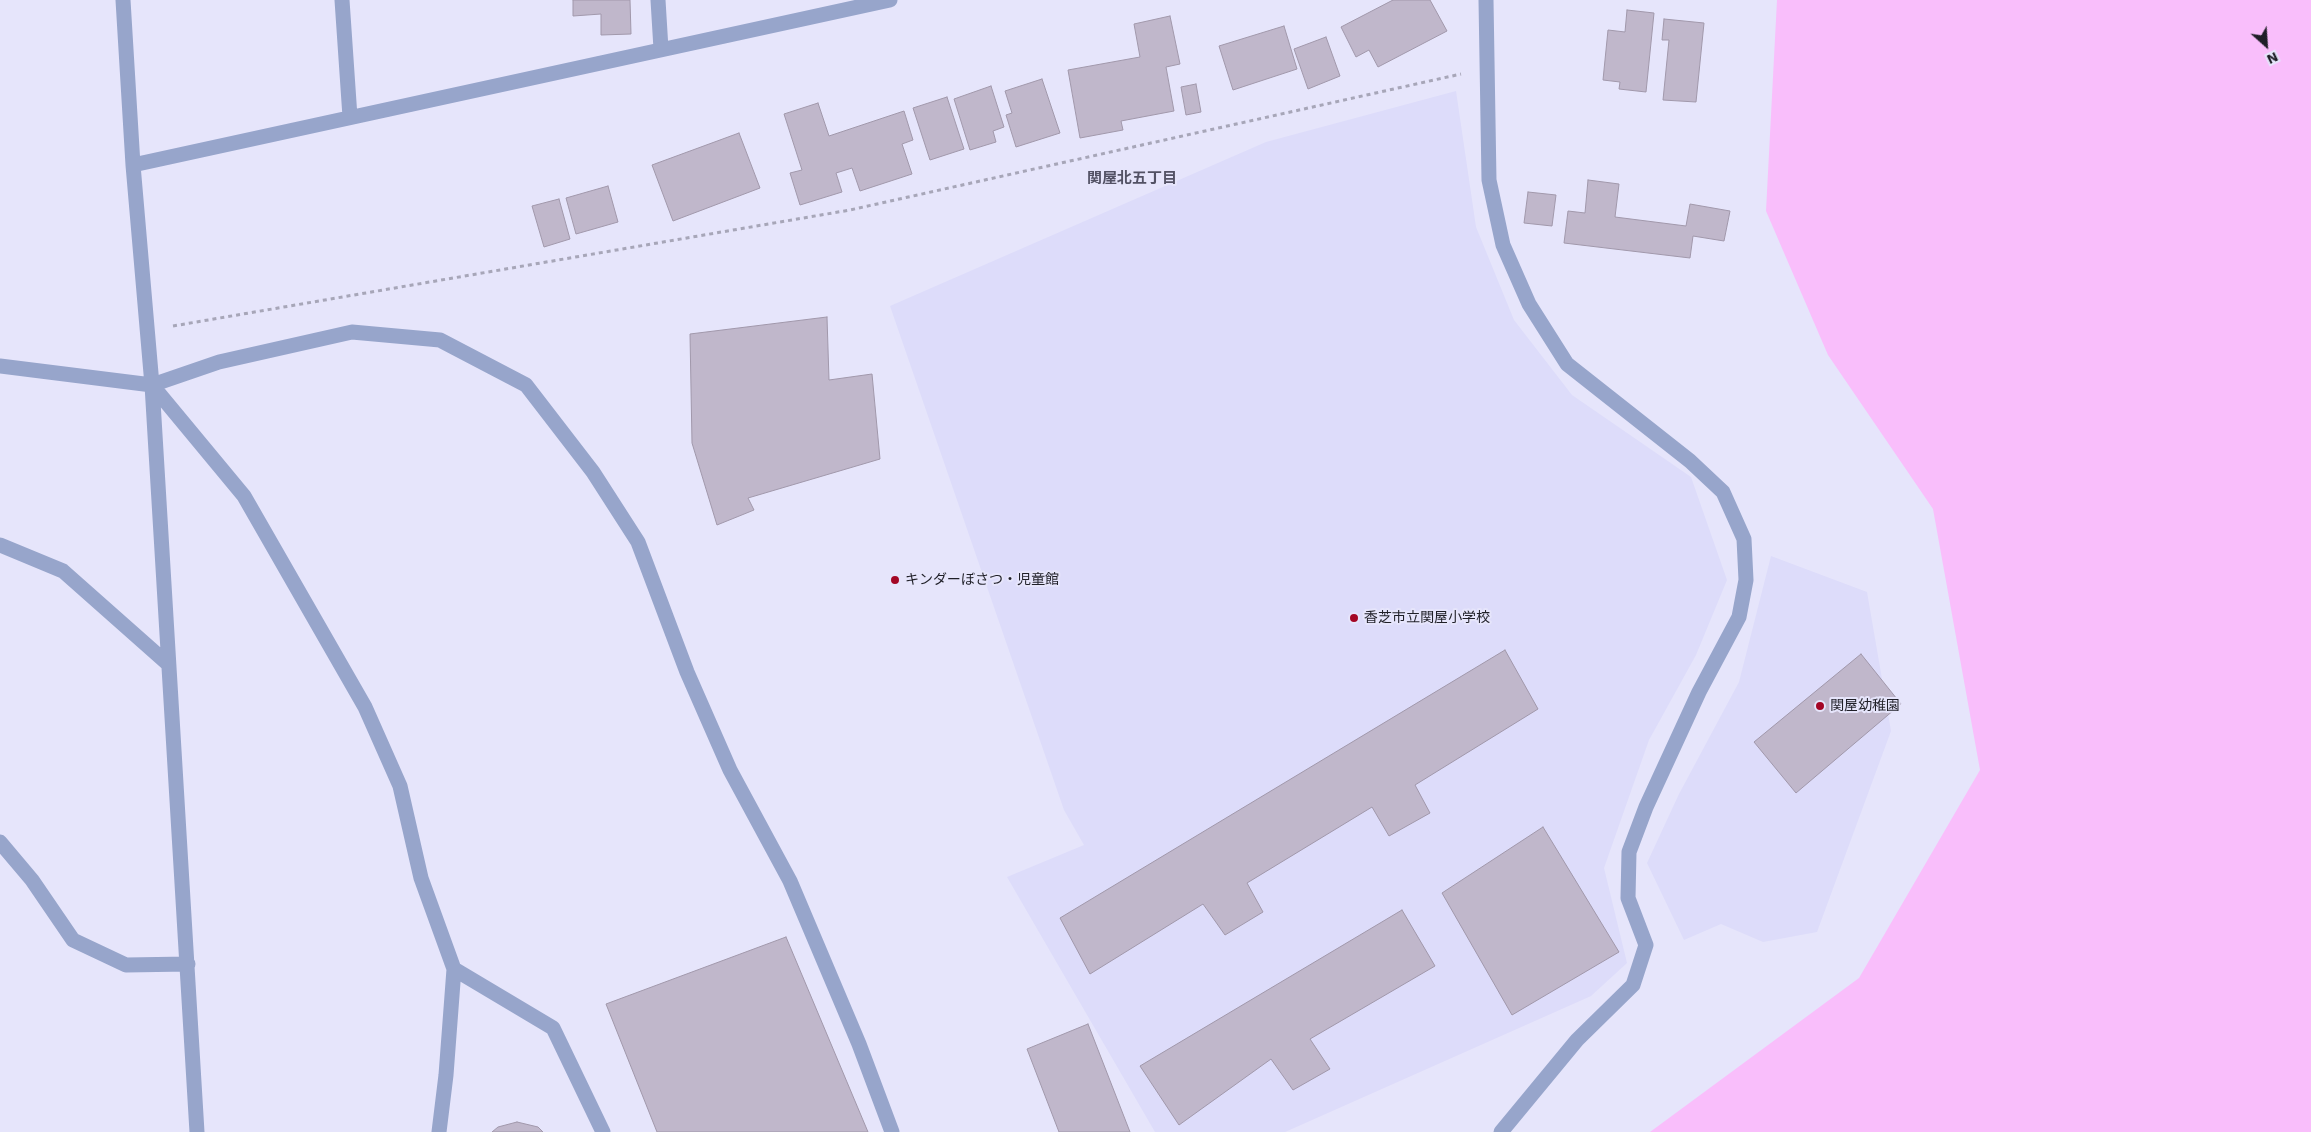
<!DOCTYPE html>
<meta charset="utf-8">
<style>
body{margin:0}
#map{position:relative;width:2311px;height:1132px;overflow:hidden;background:#e6e5fb;font-family:"Work Sans",sans-serif}
canvas{display:block}
.north{position:absolute;left:2241px;top:20px;width:50px;height:50px;-webkit-text-stroke:4px #e6e5fb;paint-order:stroke;rotate:154deg;font-size:14px;font-weight:700;line-height:20px;text-align:center;color:#1f1f27}
.north::after{content:'';display:block;margin:auto;width:18px;height:22px;background:#1f1f27;clip-path:polygon(50% 0,100% 100%,50% 72%,0 100%)}
</style>
<div id="map">
<canvas width="2311" height="1132"></canvas>
<div class="north">N</div>
</div>
<script>
const g = document.querySelector('canvas').getContext('2d');
g.lineJoin = 'round';
function fillPath(path, color) {
  g.fillStyle = color;
  g.fill(path, 'evenodd');
}
function toPath(rows) {
  const path = new Path2D();
  for (const r of rows) {
    path.moveTo(r[0], r[1]);
    for (let i = 2; i < r.length; i += 2) path.lineTo(r[i], r[i + 1]);
  }
  return path;
}
function strokePath(path, color, width, dash) {
  g.strokeStyle = color;
  g.lineWidth = width;
  g.lineCap = dash ? 'butt' : 'round';
  g.setLineDash(dash || []);
  g.stroke(path);
}
function write(font, color, halo, rows, align = 'center') {
  g.font = font + ' "Work Sans","Noto Sans JP",sans-serif';
  g.lineWidth = 4;
  g.setLineDash([]);
  g.textBaseline = 'middle';
  g.strokeStyle = halo;
  g.fillStyle = color;
  for (const [text, x, y, turn = 0] of rows) {
    g.save();
    g.translate(x, y);
    g.rotate((+turn || 0) * Math.PI / 180);
    g.textAlign = isNaN(turn) ? turn : align;
    if (halo) g.strokeText(text, 0, 0);
    g.fillText(text, 0, 0);
    g.restore();
  }
}
fillPath(toPath([
 [1456,91,1476,227,1514,320,1572,395,1691,477,1727,580,1696,655,1649,740,1604,868,1627,963,1591,996,1285,1132,1155,1132,1007,877,1084,845,1064,810,890,306,1266,142],
 [1771,556,1867,592,1891,731,1817,932,1763,942,1721,924,1684,940,1647,863,1679,794,1739,682]
]), '#dddcfa');
fillPath(toPath([
 [1777,0,2311,0,2311,1132,1650,1132,1859,978,1980,770,1933,509,1828,355,1766,211]
]), '#f9befb');
const building = toPath([
 [573,0,630,0,631,34,601,35,601,14,573,16,573,0],
 [1393,0,1430,0,1447,31,1378,67,1369,50,1356,57,1341,27,1393,0],
 [1627,10,1654,13,1646,92,1619,89,1620,82,1603,80,1608,30,1625,32,1627,10],
 [1170,16,1180,64,1166,67,1174,111,1121,121,1123,130,1080,138,1068,70,1140,57,1134,24,1170,16],
 [1664,19,1704,23,1696,102,1663,100,1669,40,1662,40,1664,19],
 [1284,26,1297,69,1233,90,1219,46,1284,26],
 [1326,37,1340,76,1308,89,1294,49,1326,37],
 [1042,79,1060,133,1016,147,1006,115,1012,113,1005,91,1042,79],
 [1196,84,1201,112,1186,115,1181,87,1196,84],
 [991,86,1004,127,993,131,996,142,970,150,954,99,991,86],
 [947,97,964,149,930,160,913,108,947,97],
 [818,103,829,136,904,111,913,140,902,144,912,174,860,191,852,168,836,173,842,192,800,205,790,173,802,170,784,114,818,103],
 [739,133,760,188,673,221,652,165,739,133],
 [1588,180,1619,184,1615,217,1686,226,1690,204,1730,211,1724,241,1693,236,1690,258,1564,243,1568,211,1585,213,1588,180],
 [608,186,618,222,576,234,566,198,608,186],
 [1528,192,1556,195,1552,226,1524,223,1528,192],
 [559,199,570,239,544,247,532,206,559,199],
 [827,317,829,380,872,374,880,459,748,498,754,510,717,525,692,443,690,334,827,317],
 [1505,650,1538,709,1415,785,1430,813,1389,836,1372,807,1247,883,1263,912,1225,935,1203,904,1090,974,1060,918,1505,650],
 [1861,654,1901,704,1796,793,1754,742,1861,654],
 [1543,827,1619,952,1512,1015,1442,893,1543,827],
 [1402,910,1435,966,1310,1039,1330,1069,1293,1090,1271,1059,1179,1125,1140,1066,1402,910],
 [786,937,868,1132,657,1132,606,1004,786,937],
 [1088,1024,1130,1132,1059,1132,1027,1049,1088,1024],
 [517,1122,538,1127,543,1132,492,1132,498,1127,517,1122]
]);
fillPath(building, '#c0b7cb');
strokePath(building, '#a198ab', 1);
strokePath(toPath([
 [173,326,850,210,1461,74]
]), '#a7a6b8', 3, [4, 4]);
strokePath(toPath([
 [123,0,133,165,152,385,197,1132],
 [342,0,350,117],
 [658,0,661,49],
 [1486,0,1489,180,1503,245,1529,304,1567,364,1690,461,1723,492,1744,539,1746,580,1739,617,1699,692,1646,807,1629,852,1628,898,1646,945,1633,985,1577,1040,1501,1132],
 [133,165,890,0],
 [0,366,152,385,219,362,352,332,440,340,526,385,593,472,638,542,687,672,730,770,790,881,859,1044,892,1132],
 [152,385,244,496,365,707,400,786,421,878,454,969,553,1028,603,1132],
 [0,545,63,571,168,664],
 [0,842,32,880,73,940,126,965,188,964],
 [439,1132,446,1075,454,969]
]), '#97a5cb', 15);
for (const [x, y, r, color] of [
 [895,580,5,"#a30625"],
 [1354,618,5,"#a30625"],
 [1820,706,5,"#a30625"]
]) {
  const dot = new Path2D();
  dot.arc(x, y, r, 0, 2 * Math.PI);
  g.fillStyle = color;
  g.fill(dot);
  strokePath(dot, '#e6e5fb', 2);
}
write('14px', '#1f1f27', '#e6e5fb', [
 ["キンダーぼさつ・児童館",905,580],
 ["香芝市立関屋小学校",1364,618],
 ["関屋幼稚園",1830,706]
], 'left');
write('bold 15px', '#535265', '#e6e5fb', [
 ["関屋北五丁目",1132,179]
]);
</script>
